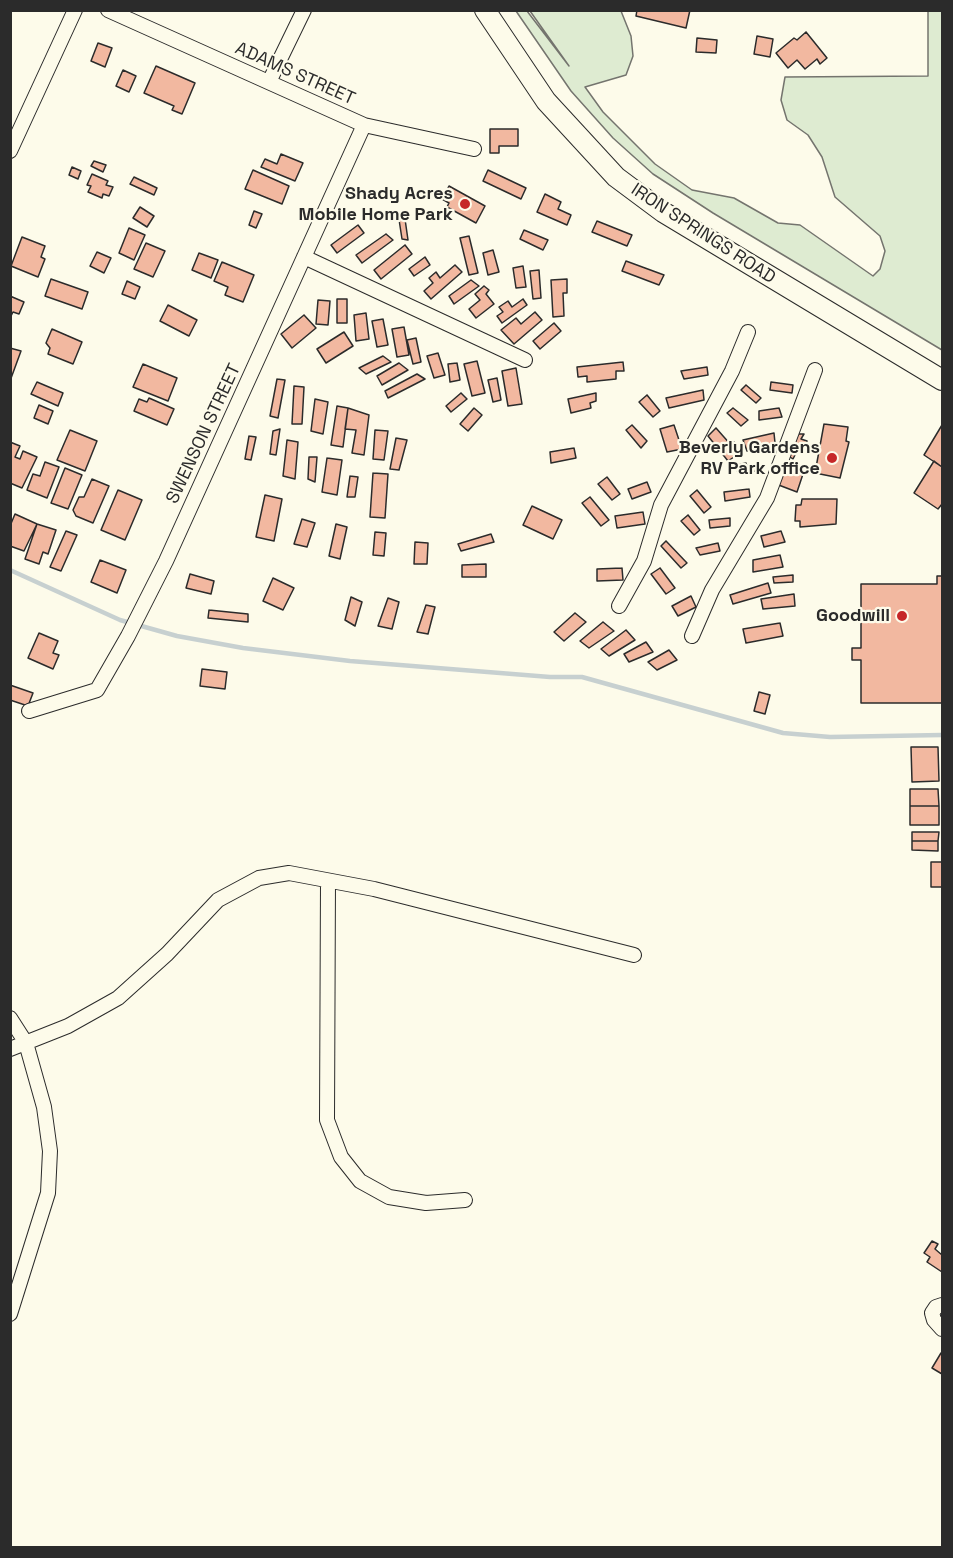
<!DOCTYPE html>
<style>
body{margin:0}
#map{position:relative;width:953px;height:1558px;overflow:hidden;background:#fdfbea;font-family:"Space Grotesk",sans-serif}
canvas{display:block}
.frame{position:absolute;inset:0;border:12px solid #2b2b2b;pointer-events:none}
</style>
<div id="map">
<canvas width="953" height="1558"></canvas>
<div class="frame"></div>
</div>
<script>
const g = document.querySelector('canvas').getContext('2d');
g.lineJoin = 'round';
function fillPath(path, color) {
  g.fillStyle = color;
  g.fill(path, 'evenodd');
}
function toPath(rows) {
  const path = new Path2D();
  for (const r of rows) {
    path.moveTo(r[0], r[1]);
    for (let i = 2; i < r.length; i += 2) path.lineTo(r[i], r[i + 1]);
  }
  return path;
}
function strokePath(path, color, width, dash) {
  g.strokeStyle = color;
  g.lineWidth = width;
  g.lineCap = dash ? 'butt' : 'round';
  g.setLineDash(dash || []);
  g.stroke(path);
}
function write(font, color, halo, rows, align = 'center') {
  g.font = font + ' "Space Grotesk",sans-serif';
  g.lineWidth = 4.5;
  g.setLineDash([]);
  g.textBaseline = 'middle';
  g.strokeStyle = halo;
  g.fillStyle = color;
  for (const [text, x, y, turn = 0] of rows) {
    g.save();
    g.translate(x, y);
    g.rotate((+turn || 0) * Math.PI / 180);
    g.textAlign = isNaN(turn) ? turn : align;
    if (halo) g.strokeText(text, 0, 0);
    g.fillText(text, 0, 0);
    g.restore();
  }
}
const green = toPath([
 [516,11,527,11,569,66,530,11,621,11,631,36,633,56,626,75,585,87,603,112,655,164,692,190,734,198,778,223,800,225,873,276,880,269,885,251,880,236,835,197,822,157,808,135,787,120,781,100,785,77,928,76,928,11,942,11,942,350,713,213,653,174,613,138,571,91,516,11]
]);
fillPath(green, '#deebd1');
strokePath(green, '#74746e', 1.5);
strokePath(toPath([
 [10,570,120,620,177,636,243,648,350,661,550,677,582,677,783,733,830,737,942,735]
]), '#c7d0d0', 4.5);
const building = toPath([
 [637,10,690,10,686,28,636,16,637,10],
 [806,32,827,58,820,64,817,59,805,69,797,60,788,68,776,53,794,38,797,40,806,32],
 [757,36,773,39,770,57,754,54,757,36],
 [697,38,717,40,716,53,696,52,697,38],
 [98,43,112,48,105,67,91,61,98,43],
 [156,66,195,83,182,114,172,110,174,106,144,93,156,66],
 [123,70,136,76,129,92,116,86,123,70],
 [490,129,518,129,518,146,499,146,499,153,490,153,490,129],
 [281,154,303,163,295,181,261,167,265,159,277,164,281,154],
 [94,161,106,165,103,172,91,166,94,161],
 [72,167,81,171,78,179,69,175,72,167],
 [253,170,289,186,282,204,245,189,253,170],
 [488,170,526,188,521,199,483,181,488,170],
 [92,174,108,181,106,185,113,187,109,196,103,194,102,198,88,192,91,186,87,185,92,174],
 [134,177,157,188,154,195,130,184,134,177],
 [449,186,485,206,476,223,447,207,449,203,442,199,449,186],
 [545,194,561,202,558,209,571,215,567,225,537,212,545,194],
 [140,207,154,216,147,227,133,218,140,207],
 [254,211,262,214,256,228,249,225,254,211],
 [404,212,408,240,402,239,398,213,404,212],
 [597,221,632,235,627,246,592,232,597,221],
 [358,225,364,233,337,253,331,245,358,225],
 [129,228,145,235,134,260,119,253,129,228],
 [524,230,548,240,543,250,520,239,524,230],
 [386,234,393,240,362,263,356,255,386,234],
 [469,236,478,273,469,275,460,238,469,236],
 [22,237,45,246,41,257,45,259,38,277,11,266,22,237],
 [146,243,165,251,153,277,134,269,146,243],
 [405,245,412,254,381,279,374,270,405,245],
 [493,250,499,272,488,275,483,253,493,250],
 [97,252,111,258,104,273,90,266,97,252],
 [199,253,218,260,211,278,192,270,199,253],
 [425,257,430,265,414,276,409,269,425,257],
 [626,261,664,275,659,285,622,271,626,261],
 [222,262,254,275,243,302,225,295,228,287,214,281,222,262],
 [455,265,462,272,431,299,424,291,433,283,429,278,436,272,440,278,455,265],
 [523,266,526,287,516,288,513,268,523,266],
 [539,270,541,298,533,299,530,271,539,270],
 [51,279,88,292,82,309,45,296,51,279],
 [567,279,567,293,563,293,564,316,553,317,551,280,567,279],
 [471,280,479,286,454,304,449,296,471,280],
 [127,281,140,287,135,299,122,294,127,281],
 [484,286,489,290,486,294,494,304,476,318,469,309,480,300,475,294,484,286],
 [10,296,24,302,19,314,13,312,10,318,10,296],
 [337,299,347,299,347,323,337,323,337,299],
 [523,299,527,305,502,323,497,316,503,312,499,307,508,301,512,307,523,299],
 [318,300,330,301,328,325,316,324,318,300],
 [168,305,197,320,189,336,160,321,168,305],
 [535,312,542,320,514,344,501,330,516,318,521,324,535,312],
 [366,313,369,339,356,341,354,315,366,313],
 [304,315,316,328,292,348,281,334,304,315],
 [383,319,388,345,377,347,372,321,383,319],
 [554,323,561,331,540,349,533,341,554,323],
 [404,327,409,355,397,357,392,329,404,327],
 [52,329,82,342,73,364,48,354,50,348,46,343,52,329],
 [344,332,353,346,326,363,317,349,344,332],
 [416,338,421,362,413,364,407,340,416,338],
 [10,348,21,351,10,381,10,348],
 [438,353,445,375,434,378,427,356,438,353],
 [383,356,391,362,366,374,359,368,383,356],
 [477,361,485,393,472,396,464,364,477,361],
 [623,362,624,371,616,371,616,379,587,382,587,376,578,377,577,367,623,362],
 [399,363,408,370,382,385,377,376,399,363],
 [457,363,460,380,450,382,448,364,457,363],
 [143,364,177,378,168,401,133,387,143,364],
 [707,367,708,375,684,379,681,371,707,367],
 [516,368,522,404,508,406,502,371,516,368],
 [417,374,425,379,388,398,385,391,417,374],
 [497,378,501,400,493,402,488,380,497,378],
 [277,379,285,380,278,418,270,416,277,379],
 [37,382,63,393,58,406,31,394,37,382],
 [771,382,793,385,792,393,770,390,771,382],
 [746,385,761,398,756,403,741,390,746,385],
 [294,386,304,387,302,424,292,424,294,386],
 [703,390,704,400,669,408,666,398,703,390],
 [461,393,467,399,451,412,446,406,461,393],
 [596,393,596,401,590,403,591,408,571,413,568,399,596,393],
 [647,395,660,411,653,417,639,402,647,395],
 [149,398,174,409,167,425,134,411,139,399,147,402,149,398],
 [315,399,328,402,323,434,311,431,315,399],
 [39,405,53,411,48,424,34,418,39,405],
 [337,406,348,408,343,447,331,445,337,406],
 [348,408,369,415,364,455,352,453,356,430,345,429,348,408],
 [474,408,482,415,468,431,460,424,474,408],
 [733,408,748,420,741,426,727,413,733,408],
 [779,408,782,417,759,420,759,411,779,408],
 [824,424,848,427,846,441,849,442,840,478,815,473,824,424],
 [632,425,647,441,641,448,626,430,632,425],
 [674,425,682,449,667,452,660,429,674,425],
 [942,425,942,467,924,455,942,425],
 [716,428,731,445,734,442,743,451,728,461,708,436,716,428],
 [280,429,276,455,270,454,273,431,280,429],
 [70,430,97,441,85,471,57,460,70,430],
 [375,430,388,431,384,460,373,459,375,430],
 [774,433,775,443,747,451,743,440,774,433],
 [798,434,804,434,801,439,807,441,804,451,798,449,793,459,787,455,798,434],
 [249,436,256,437,251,460,245,459,249,436],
 [396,438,407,440,399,470,390,469,396,438],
 [287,440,298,442,295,479,283,476,287,440],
 [10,442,20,446,15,457,20,459,23,451,37,457,22,488,10,483,10,442],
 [574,448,576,458,551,463,550,452,574,448],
 [309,457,317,457,315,482,308,479,309,457],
 [327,458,342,460,337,495,322,492,327,458],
 [934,461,942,467,942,504,938,509,914,493,934,461],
 [45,462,59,467,47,498,27,490,33,474,40,476,45,462],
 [746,463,747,466,755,465,756,471,738,473,736,465,746,463],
 [785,465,804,471,797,492,776,484,785,465],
 [65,468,82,475,68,509,51,503,65,468],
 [373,473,388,474,385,518,370,517,373,473],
 [350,476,358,477,355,497,347,497,350,476],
 [607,477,620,494,612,500,598,484,607,477],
 [92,479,109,486,93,523,76,516,73,510,79,497,84,497,92,479],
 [647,482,651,492,632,499,628,489,647,482],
 [749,489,750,497,725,501,724,492,749,489],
 [118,490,142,500,125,540,101,530,118,490],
 [697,490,711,507,704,513,690,496,697,490],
 [265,495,282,499,274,541,256,537,265,495],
 [590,497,609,520,601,526,582,503,590,497],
 [802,499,837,499,836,524,800,527,800,521,795,521,796,505,801,505,802,499],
 [532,506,562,520,553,539,523,525,532,506],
 [643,512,645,524,617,528,615,516,643,512],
 [15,514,37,524,24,551,10,546,10,526,15,514],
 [688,515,700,530,694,535,681,521,688,515],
 [730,518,730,526,710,528,709,520,730,518],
 [302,519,315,523,307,547,294,544,302,519],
 [37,524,56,530,48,554,43,552,39,564,25,559,37,524],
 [336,524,347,527,340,559,329,556,336,524],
 [66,531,77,535,61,571,50,567,66,531],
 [781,531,785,542,764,547,761,536,781,531],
 [375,532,386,533,384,556,373,555,375,532],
 [491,534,494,542,461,551,458,544,491,534],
 [666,541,687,563,681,568,661,546,666,541],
 [415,542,428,543,427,564,414,564,415,542],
 [718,543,720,551,700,555,696,548,718,543],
 [780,555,783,567,753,572,753,560,780,555],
 [100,560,126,570,117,593,91,582,100,560],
 [486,564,486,577,462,577,462,565,486,564],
 [622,568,623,580,597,581,597,569,622,568],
 [660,568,675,588,666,594,651,574,660,568],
 [190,574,214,581,211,594,186,588,190,574],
 [793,575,793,582,774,583,773,577,793,575],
 [937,576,942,576,942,703,861,703,861,660,852,660,852,648,861,648,861,584,937,584,937,576],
 [273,578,294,588,283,610,263,601,273,578],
 [768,583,771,593,733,604,730,595,768,583],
 [794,594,795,606,763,609,761,599,794,594],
 [691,596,696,607,678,616,672,606,691,596],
 [351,597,362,602,355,626,345,620,351,597],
 [388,598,399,602,392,629,378,626,388,598],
 [426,605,435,607,428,634,417,632,426,605],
 [209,610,248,614,248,622,208,618,209,610],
 [575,613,586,622,564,641,554,632,575,613],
 [603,622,614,631,589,648,580,641,603,622],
 [780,623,783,636,746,643,743,629,780,623],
 [626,630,635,640,609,656,601,649,626,630],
 [39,633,58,641,53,653,59,655,53,669,28,658,39,633],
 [646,642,653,652,629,662,624,654,646,642],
 [669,650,677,660,657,670,648,662,669,650],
 [202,669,227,672,225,689,200,686,202,669],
 [10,685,33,693,28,706,10,700,10,685],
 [759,692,770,695,765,714,754,711,759,692],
 [911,747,938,747,939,781,912,782,911,747],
 [910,789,938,789,939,806,910,806,910,789],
 [910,806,939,806,939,825,910,825,910,806],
 [912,832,939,832,938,841,912,841,912,832],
 [912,841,938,841,938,851,912,850,912,841],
 [931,862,942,862,942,887,931,887,931,862],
 [932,1241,938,1244,935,1249,942,1255,942,1272,927,1262,930,1257,924,1253,932,1241],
 [941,1353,942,1354,942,1374,932,1368,941,1353]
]);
fillPath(building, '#f2b8a0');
strokePath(building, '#2b2b2b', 1.5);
const street = toPath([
 [108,10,364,125,474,149],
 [269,82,304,10],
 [10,151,75,10],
 [304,257,525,360],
 [619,606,644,561,661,505,732,371,748,332],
 [692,636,712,590,767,498,815,370],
 [29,711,97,690,128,636,166,561,364,125],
 [328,881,327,1120,341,1157,360,1181,389,1197,426,1203,465,1200],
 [10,1018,26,1043,44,1107,50,1151,48,1193,10,1314],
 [10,1049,68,1026,118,998,167,954,218,900,259,878,289,873,374,889,634,955],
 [942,1305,936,1307,932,1313,934,1320,942,1329]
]);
const primary = toPath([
 [485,10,546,101,616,177,663,212,942,380]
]);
strokePath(street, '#2b2b2b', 16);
strokePath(primary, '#2b2b2b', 22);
strokePath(street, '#fdfbea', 14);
strokePath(primary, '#fdfbea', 20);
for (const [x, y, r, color] of [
 [465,204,6,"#c62828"],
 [832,458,6,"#c62828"],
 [902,616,6,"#c62828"]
]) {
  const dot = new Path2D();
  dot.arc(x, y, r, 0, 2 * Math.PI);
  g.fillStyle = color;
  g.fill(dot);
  strokePath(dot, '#fdfbea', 2);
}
write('18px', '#2b2b2b', '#fdfbea', [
 ["ADAMS STREET",295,74,24],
 ["IRON SPRINGS ROAD",703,234,33],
 ["SWENSON STREET",204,434,-65]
]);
write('bold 18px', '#2b2b2b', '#fdfbea', [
 ["Shady Acres",453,194],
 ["Mobile Home Park",453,215],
 ["Beverly Gardens",820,448],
 ["RV Park office",820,469],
 ["Goodwill",890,616]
], 'right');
</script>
